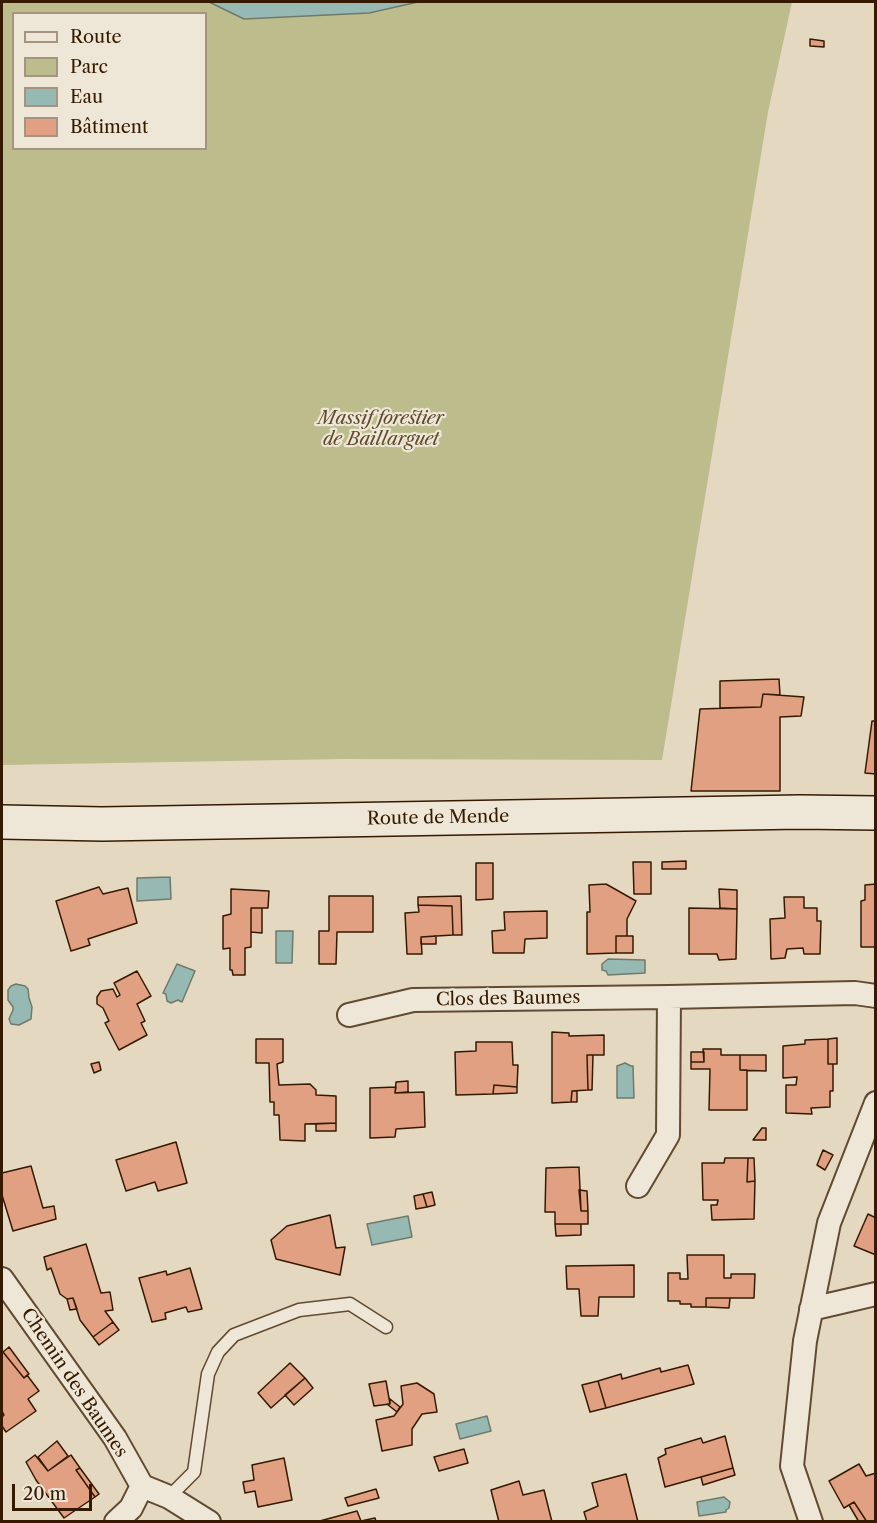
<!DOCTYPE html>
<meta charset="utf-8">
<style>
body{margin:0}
#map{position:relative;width:877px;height:1523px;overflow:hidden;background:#e5d8c0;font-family:"Libre Caslon Text",serif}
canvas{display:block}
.frame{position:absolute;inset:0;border:3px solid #351a00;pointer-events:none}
.legend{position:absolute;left:12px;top:12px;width:195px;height:138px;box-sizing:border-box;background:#eee6d6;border:2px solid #a49480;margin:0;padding:8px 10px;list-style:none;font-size:18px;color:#351a00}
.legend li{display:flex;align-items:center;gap:12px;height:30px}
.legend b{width:30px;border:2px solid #a49480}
.scale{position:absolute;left:12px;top:1484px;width:80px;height:27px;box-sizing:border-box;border:3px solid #351a00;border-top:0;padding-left:8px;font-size:18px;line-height:21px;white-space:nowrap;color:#351a00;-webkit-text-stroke:4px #eee6d6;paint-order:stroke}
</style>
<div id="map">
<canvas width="877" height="1523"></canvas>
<div class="frame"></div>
<ul class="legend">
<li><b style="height:8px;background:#eee6d6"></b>Route</li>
<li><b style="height:16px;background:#bcbc8d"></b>Parc</li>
<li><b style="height:16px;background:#96bab3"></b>Eau</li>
<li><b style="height:16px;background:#e0a081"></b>Bâtiment</li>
</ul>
<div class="scale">20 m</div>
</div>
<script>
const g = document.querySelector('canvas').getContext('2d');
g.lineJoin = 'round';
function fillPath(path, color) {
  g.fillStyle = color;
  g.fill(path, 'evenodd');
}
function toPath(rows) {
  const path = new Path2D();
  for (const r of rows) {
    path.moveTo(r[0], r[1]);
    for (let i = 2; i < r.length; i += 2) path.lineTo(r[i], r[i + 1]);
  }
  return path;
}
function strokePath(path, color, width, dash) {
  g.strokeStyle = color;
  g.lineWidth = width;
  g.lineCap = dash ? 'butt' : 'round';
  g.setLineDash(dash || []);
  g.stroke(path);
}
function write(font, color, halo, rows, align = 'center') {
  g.font = font + ' "Libre Caslon Text",serif';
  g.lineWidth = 4.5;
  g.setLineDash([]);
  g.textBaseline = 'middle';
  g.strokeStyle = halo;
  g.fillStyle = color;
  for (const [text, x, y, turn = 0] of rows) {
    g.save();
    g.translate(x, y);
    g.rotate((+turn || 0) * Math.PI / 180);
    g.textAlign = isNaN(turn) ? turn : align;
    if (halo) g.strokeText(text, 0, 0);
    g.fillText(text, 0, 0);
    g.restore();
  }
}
fillPath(toPath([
 [2,2,792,2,768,112,662,760,342,759,2,765],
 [14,14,206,14,206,148,14,148]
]), '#bcbc8d');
const water = toPath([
 [209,2,418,2,369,13,244,19,209,2],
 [170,877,171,899,137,901,137,878,170,877],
 [276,931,293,931,292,963,276,963,276,931],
 [608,959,645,960,645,973,608,975,606,971,602,970,602,964,608,959],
 [177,964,195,971,182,1002,178,1000,171,1003,167,1001,166,994,163,993,177,964],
 [16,984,25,986,28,989,29,998,32,1007,31,1019,19,1025,11,1024,9,1019,13,1010,13,1007,8,1000,8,990,11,986,16,984],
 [625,1063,631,1066,633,1066,634,1098,617,1098,617,1066,625,1063],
 [408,1216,412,1237,372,1245,367,1224,408,1216],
 [487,1416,491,1431,460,1439,456,1424,487,1416],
 [724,1497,730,1502,729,1508,726,1510,726,1512,699,1516,697,1502,724,1497]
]);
fillPath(water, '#96bab3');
strokePath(water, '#6f7a6b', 1.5);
const building = toPath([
 [810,39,824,41,824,47,810,46,810,39],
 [779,679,780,695,763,694,761,707,720,708,720,681,779,679],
 [763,694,804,697,801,716,780,717,780,791,691,791,700,709,761,707,763,694],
 [872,721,876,721,876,774,865,773,872,721],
 [686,861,686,869,662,869,662,862,686,861],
 [633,862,651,862,651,894,634,894,633,862],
 [476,863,493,863,493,899,476,900,476,863],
 [606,884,636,901,627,919,627,936,616,936,616,953,587,954,587,912,590,912,589,885,606,884],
 [876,884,876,947,861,947,861,901,865,900,865,885,876,884],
 [99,887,103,894,128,888,137,923,88,939,90,945,71,951,56,901,99,887],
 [231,889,269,891,268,908,251,908,251,947,245,948,245,975,233,975,232,970,230,970,230,948,223,949,223,916,231,914,231,889],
 [719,889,737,890,737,909,720,908,719,889],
 [329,896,373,896,373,932,337,932,336,964,319,964,319,931,329,931,329,896],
 [461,896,462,935,453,935,452,906,418,905,418,897,461,896],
 [784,897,804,897,804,908,817,908,817,921,821,921,820,954,804,954,803,948,787,949,785,958,771,959,770,919,785,918,784,897],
 [418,905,452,906,453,935,421,937,422,954,407,954,405,913,419,912,418,905],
 [251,908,262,908,262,933,251,932,251,908],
 [689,908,737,909,736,959,719,960,717,954,689,954,689,908],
 [547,911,547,938,525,939,524,953,493,953,492,931,505,930,504,912,547,911],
 [436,936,436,944,421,944,421,937,436,936],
 [616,936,633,936,633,953,616,953,616,936],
 [137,971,151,996,137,1004,145,1021,141,1023,147,1035,119,1050,105,1023,109,1021,103,1008,97,1004,97,997,101,991,113,989,117,997,120,995,114,983,137,971],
 [552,1032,569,1033,569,1036,604,1035,604,1055,587,1055,588,1090,572,1091,571,1102,552,1103,552,1032],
 [837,1038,837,1064,828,1064,828,1039,837,1038],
 [256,1039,283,1039,283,1062,277,1064,279,1085,310,1084,316,1090,316,1095,336,1096,336,1123,305,1124,305,1141,280,1140,279,1115,274,1115,274,1102,270,1102,269,1063,256,1063,256,1039],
 [828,1039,828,1064,833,1064,833,1091,830,1091,830,1107,811,1108,812,1114,786,1113,786,1085,796,1085,797,1077,783,1078,783,1046,805,1044,805,1040,828,1039],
 [476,1042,512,1042,513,1065,518,1065,517,1087,494,1085,493,1094,456,1095,455,1052,476,1051,476,1042],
 [703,1049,721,1049,721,1055,740,1055,740,1070,747,1070,747,1110,709,1110,710,1069,691,1069,691,1062,704,1062,703,1049],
 [691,1052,704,1052,704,1062,691,1062,691,1052],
 [587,1055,593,1055,592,1090,588,1090,587,1055],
 [740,1055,766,1055,766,1071,740,1070,740,1055],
 [99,1062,101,1070,94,1073,91,1064,99,1062],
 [408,1081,408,1092,395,1093,396,1082,408,1081],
 [494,1085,517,1087,517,1093,493,1094,494,1085],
 [396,1087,395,1093,424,1092,425,1127,396,1129,395,1137,370,1138,370,1088,396,1087],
 [572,1091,577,1091,577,1102,571,1102,572,1091],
 [336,1123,336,1131,316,1131,316,1124,336,1123],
 [762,1128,766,1128,766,1140,753,1140,762,1128],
 [176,1142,187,1183,158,1191,155,1182,126,1191,116,1160,176,1142],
 [823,1150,833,1155,825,1170,817,1165,823,1150],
 [725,1158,748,1158,747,1182,755,1181,754,1219,712,1220,711,1205,717,1205,718,1200,703,1200,702,1163,724,1163,725,1158],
 [748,1158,754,1158,755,1181,747,1182,748,1158],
 [31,1166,43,1208,54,1206,56,1219,13,1231,2,1195,2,1173,31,1166],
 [579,1167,581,1211,588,1211,588,1224,555,1224,555,1212,545,1212,546,1168,579,1167],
 [579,1190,587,1191,588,1211,581,1211,579,1190],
 [432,1192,435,1205,427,1207,423,1194,432,1192],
 [423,1194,427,1207,416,1209,414,1196,423,1194],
 [868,1214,876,1218,876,1255,854,1246,868,1214],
 [330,1215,336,1248,345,1247,340,1275,276,1259,271,1240,287,1226,330,1215],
 [555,1224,581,1224,581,1235,556,1236,555,1224],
 [86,1244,101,1293,110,1292,113,1310,105,1311,113,1322,93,1337,80,1320,73,1298,67,1299,60,1294,51,1268,47,1270,44,1257,86,1244],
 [687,1255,724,1255,724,1278,731,1278,731,1274,755,1274,754,1298,706,1298,706,1307,691,1307,691,1304,680,1304,680,1301,668,1301,668,1273,680,1273,680,1279,688,1279,687,1255],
 [634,1265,634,1297,599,1297,598,1316,581,1316,579,1289,567,1289,566,1266,634,1265],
 [190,1268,202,1309,188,1312,186,1307,165,1313,166,1319,152,1322,139,1278,166,1271,167,1275,190,1268],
 [73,1298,77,1309,70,1310,67,1299,73,1298],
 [706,1298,730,1298,729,1308,706,1307,706,1298],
 [113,1322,119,1330,99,1345,93,1337,113,1322],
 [9,1347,29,1374,24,1378,3,1352,9,1347],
 [3,1352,24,1378,27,1375,39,1391,28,1399,36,1411,6,1432,2,1426,2,1417,4,1415,2,1411,2,1353,3,1352],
 [290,1363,305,1378,271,1408,258,1393,290,1363],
 [688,1365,694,1384,606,1408,598,1381,621,1374,622,1379,660,1368,661,1372,688,1365],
 [305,1378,313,1388,294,1405,285,1395,305,1378],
 [386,1381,390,1404,374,1406,369,1384,386,1381],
 [598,1381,606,1408,590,1412,582,1385,598,1381],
 [417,1383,434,1394,437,1412,422,1414,412,1429,412,1445,382,1451,376,1420,394,1416,403,1404,401,1386,417,1383],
 [390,1399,400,1407,397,1412,387,1404,390,1404,390,1399],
 [725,1436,733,1468,665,1487,658,1458,666,1454,665,1449,701,1438,703,1443,725,1436],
 [57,1441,68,1456,48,1471,38,1457,57,1441],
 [464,1449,468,1463,439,1471,434,1457,464,1449],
 [35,1455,48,1471,71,1455,80,1468,76,1470,95,1497,64,1518,36,1480,26,1462,35,1455],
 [284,1458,292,1500,258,1507,255,1491,245,1493,243,1482,254,1480,252,1465,284,1458],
 [859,1464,866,1476,876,1473,876,1522,867,1522,854,1502,844,1508,829,1481,859,1464],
 [80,1468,99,1494,95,1497,76,1470,80,1468],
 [733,1468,735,1475,703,1485,701,1477,733,1468],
 [626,1474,638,1522,587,1522,584,1512,598,1506,592,1483,626,1474],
 [519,1481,523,1495,544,1490,552,1522,499,1522,491,1490,519,1481],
 [376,1489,379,1498,348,1506,345,1498,376,1489],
 [854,1502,867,1522,859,1522,849,1505,854,1502],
 [357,1511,361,1521,375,1518,376,1522,316,1522,357,1511]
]);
fillPath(building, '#e0a081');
strokePath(building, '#351a00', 1.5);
const lane = toPath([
 [169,1497,194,1472,208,1374,218,1352,234,1335,299,1310,350,1304,386,1327]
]);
const street = toPath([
 [349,1015,413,1000,669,997,855,993,876,996],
 [638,1186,668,1135,669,997],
 [2,1279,115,1438,142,1486,169,1497,209,1522],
 [811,1309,876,1294],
 [116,1522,131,1508,142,1486],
 [811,1522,792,1466,805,1341,829,1223,876,1103]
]);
const secondary = toPath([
 [2,822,102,824,800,812,876,813]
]);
strokePath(lane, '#614a30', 15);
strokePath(street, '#614a30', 26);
strokePath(secondary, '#351a00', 36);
strokePath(lane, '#eee6d6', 12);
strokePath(street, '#eee6d6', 22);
strokePath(secondary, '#eee6d6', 33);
write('italic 18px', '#5e4b2a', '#eee6d6', [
 ["Massif forestier",381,419],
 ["de Baillarguet",381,440]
]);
write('18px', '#351a00', '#eee6d6', [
 ["Route de Mende",438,818,-1],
 ["Clos des Baumes",508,999,-1],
 ["Chemin des Baumes",74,1383,56]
]);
</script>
